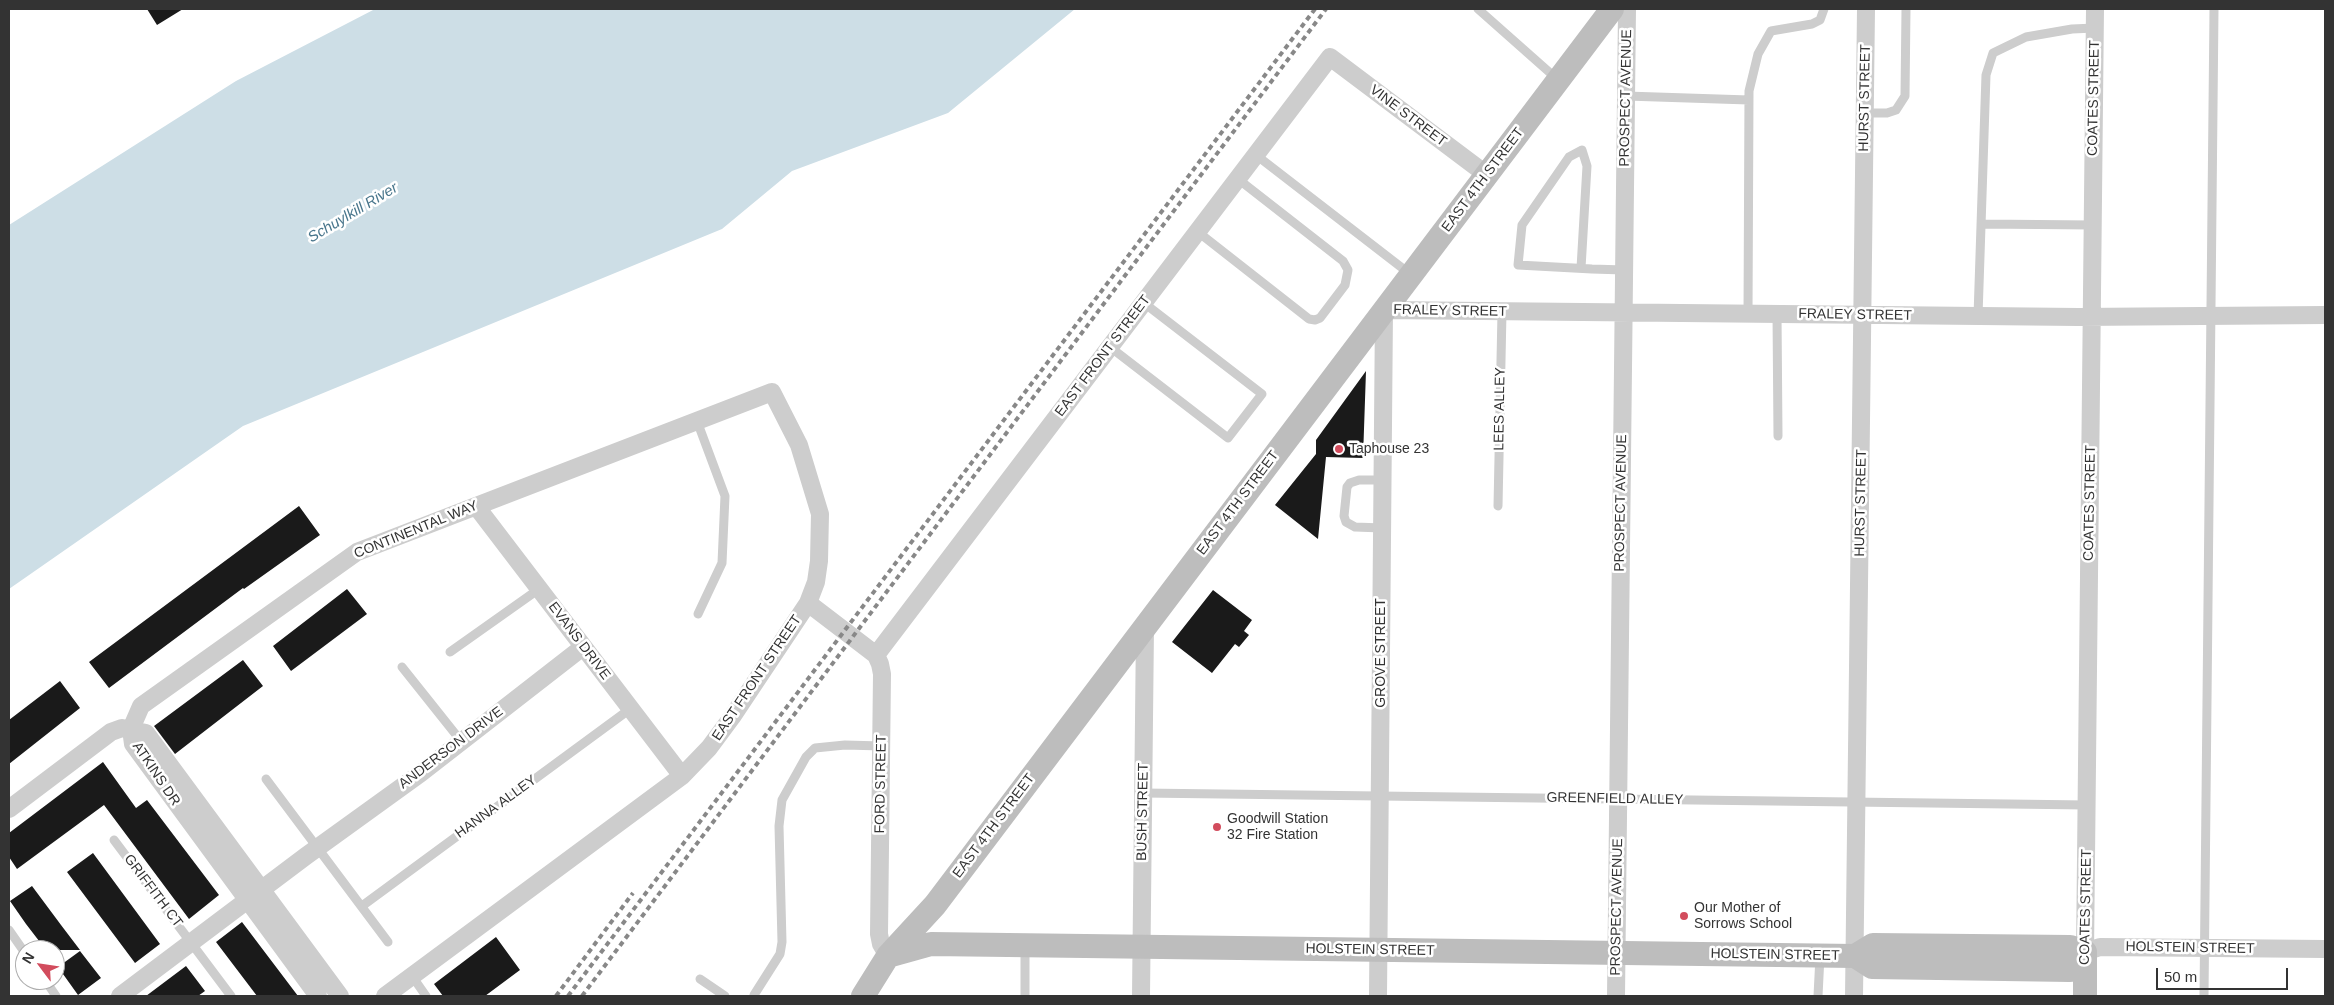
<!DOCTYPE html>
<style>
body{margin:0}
#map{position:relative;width:2334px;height:1005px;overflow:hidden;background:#fff;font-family:Helvetica,sans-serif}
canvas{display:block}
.frame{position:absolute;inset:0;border:10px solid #333;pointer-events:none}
.north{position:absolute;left:15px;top:940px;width:50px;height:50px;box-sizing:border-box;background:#fff;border:1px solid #adadad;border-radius:50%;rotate:301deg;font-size:14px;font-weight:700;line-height:20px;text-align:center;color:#333}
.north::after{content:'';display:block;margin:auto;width:18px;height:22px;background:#d24c5d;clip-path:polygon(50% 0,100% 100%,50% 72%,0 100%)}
.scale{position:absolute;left:2156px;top:968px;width:132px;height:22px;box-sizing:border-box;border:2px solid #333;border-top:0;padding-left:6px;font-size:15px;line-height:18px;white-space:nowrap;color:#333;-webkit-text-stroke:4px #fff;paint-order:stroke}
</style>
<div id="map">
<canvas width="2334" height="1005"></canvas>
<div class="frame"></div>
<div class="north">N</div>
<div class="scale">50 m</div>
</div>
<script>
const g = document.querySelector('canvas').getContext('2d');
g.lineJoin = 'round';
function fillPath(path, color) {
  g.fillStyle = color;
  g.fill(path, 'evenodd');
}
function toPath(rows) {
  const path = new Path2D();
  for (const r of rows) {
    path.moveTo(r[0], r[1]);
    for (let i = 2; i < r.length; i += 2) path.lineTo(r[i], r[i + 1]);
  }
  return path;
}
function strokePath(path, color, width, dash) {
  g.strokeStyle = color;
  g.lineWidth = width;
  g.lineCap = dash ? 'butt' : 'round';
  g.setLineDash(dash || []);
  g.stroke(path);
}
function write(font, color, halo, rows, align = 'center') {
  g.font = font + ' Helvetica,sans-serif';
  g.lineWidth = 5;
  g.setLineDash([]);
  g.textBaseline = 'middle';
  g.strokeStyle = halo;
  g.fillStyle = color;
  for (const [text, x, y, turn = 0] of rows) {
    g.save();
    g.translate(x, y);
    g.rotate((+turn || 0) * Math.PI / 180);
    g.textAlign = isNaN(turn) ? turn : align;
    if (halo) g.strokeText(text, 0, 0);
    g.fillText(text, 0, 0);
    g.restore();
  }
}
fillPath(toPath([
 [375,9,1075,9,948,113,792,171,722,229,243,426,9,589,9,225,236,81]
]), '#cddee6');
fillPath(toPath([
 [147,9,183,9,157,25],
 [1366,371,1363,458,1326,457,1318,539,1275,505,1316,454,1316,440],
 [299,506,320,535,244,589,243,588,109,688,89,662],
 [347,589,367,614,291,671,273,646],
 [1213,590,1252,620,1244,631,1249,635,1239,647,1235,644,1212,673,1172,642],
 [243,660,263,686,175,754,154,726],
 [60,681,80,708,9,764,9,720],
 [103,762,136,808,147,800,219,895,189,919,104,805,17,869,9,857,9,833],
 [93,853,160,944,135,963,67,872],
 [32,886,61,925,80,950,46,950,26,924,10,901],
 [242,922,298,996,257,996,216,942],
 [496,937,520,970,485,996,443,996,434,984],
 [80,951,101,978,78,995,58,967],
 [186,966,205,991,198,996,146,996]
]), '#1a1a1a');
strokePath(toPath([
 [1478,9,1557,79],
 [1626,96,1749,100],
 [1865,113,1887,113,1896,110,1905,96,1906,9],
 [1256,155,1410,274],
 [1982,224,2093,225],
 [1198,232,1309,319,1315,320,1320,318,1345,285,1348,270,1343,261,1238,179],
 [1581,268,1587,166,1582,150,1569,157,1522,225,1518,265,1592,269,1624,270],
 [1748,314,1749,91,1758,54,1771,31,1812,24,1820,20,1824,9],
 [1777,314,1778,436],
 [1978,316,1986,75,1993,53,2026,37,2072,29,2095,28],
 [1110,347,1228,438,1262,394,1144,303],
 [697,421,725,496,722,563,698,614],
 [1498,506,1502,312],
 [1382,528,1355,527,1346,522,1344,516,1347,487,1350,483,1359,480,1383,480],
 [450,652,539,589],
 [402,667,461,741],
 [266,779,388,942],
 [1143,793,2087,805],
 [114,840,231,996],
 [362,906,630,709],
 [9,930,25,953],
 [412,976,426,996],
 [700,979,725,996],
 [45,980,56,996],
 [754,995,780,954,782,942,779,826,782,800,806,757,815,748,845,745,882,746],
 [1025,996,1025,947],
 [1818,996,1820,956],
 [2204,996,2214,9]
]), '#cdcdcd', 9);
strokePath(toPath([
 [2095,9,2085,952,2100,947,2325,949],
 [476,506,682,776],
 [808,603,876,655,880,664,882,674,879,934,881,944,888,956],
 [876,655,1330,57,1487,175],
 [9,809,111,732,122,728,146,733,340,996],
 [120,996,306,856,421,773,583,647],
 [318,996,133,744,131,729,141,706,357,552,772,392,799,445,820,514,819,561,816,582,808,603,732,717,709,748,682,776,385,996],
 [1141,996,1145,627],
 [1378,996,1384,310,2079,317,2325,315],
 [1616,996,1627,9],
 [1854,996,1866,9]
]), '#cdcdcd', 18);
strokePath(toPath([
 [888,956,931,944,1855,956,1873,945,2070,947,2085,952],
 [1855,956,1872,967,2070,970,2085,952],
 [863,996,888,956,935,905,1612,9],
 [2085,996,2085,952]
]), '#bdbdbd', 24);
strokePath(toPath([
 [556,996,633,893],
 [568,996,1315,9],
 [582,996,1326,9]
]), '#888', 4, [5, 4]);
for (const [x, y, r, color] of [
 [1339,449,5,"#d24c5d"],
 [1217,827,5,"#d24c5d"],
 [1684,916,5,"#d24c5d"]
]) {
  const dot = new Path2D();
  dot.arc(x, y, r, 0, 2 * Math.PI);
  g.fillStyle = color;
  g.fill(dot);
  strokePath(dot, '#fff', 2);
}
write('14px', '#333', '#fff', [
 ["PROSPECT AVENUE",1626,98,-89],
 ["HURST STREET",1865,98,-89],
 ["COATES STREET",2094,98,-89],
 ["VINE STREET",1408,116,37],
 ["EAST 4TH STREET",1483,180,-53],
 ["FRALEY STREET",1450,311,1],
 ["FRALEY STREET",1855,315,1],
 ["EAST FRONT STREET",1103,356,-53],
 ["LEES ALLEY",1500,409,-89],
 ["EAST 4TH STREET",1238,503,-53],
 ["PROSPECT AVENUE",1621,503,-89],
 ["HURST STREET",1861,503,-89],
 ["COATES STREET",2090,503,-89],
 ["CONTINENTAL WAY",416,530,-22],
 ["EVANS DRIVE",579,641,53],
 ["GROVE STREET",1381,653,-90],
 ["EAST FRONT STREET",757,678,-56],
 ["ANDERSON DRIVE",451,748,-37],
 ["ATKINS DR",156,774,56],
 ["FORD STREET",881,784,-89],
 ["GREENFIELD ALLEY",1615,799,1],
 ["HANNA ALLEY",496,807,-36],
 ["BUSH STREET",1143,812,-89],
 ["EAST 4TH STREET",994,826,-53],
 ["GRIFFITH CT",153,891,53],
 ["PROSPECT AVENUE",1617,907,-89],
 ["COATES STREET",2086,907,-89],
 ["HOLSTEIN STREET",2190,948,1],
 ["HOLSTEIN STREET",1370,950,1],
 ["HOLSTEIN STREET",1775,955,1]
]);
write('14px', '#333', '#fff', [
 ["Taphouse 23",1349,449],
 ["Goodwill Station",1227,819],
 ["32 Fire Station",1227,835],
 ["Our Mother of",1694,908],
 ["Sorrows School",1694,924]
], 'left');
write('italic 15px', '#49768c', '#fff', [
 ["Schuylkill River",353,213,-31]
]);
</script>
